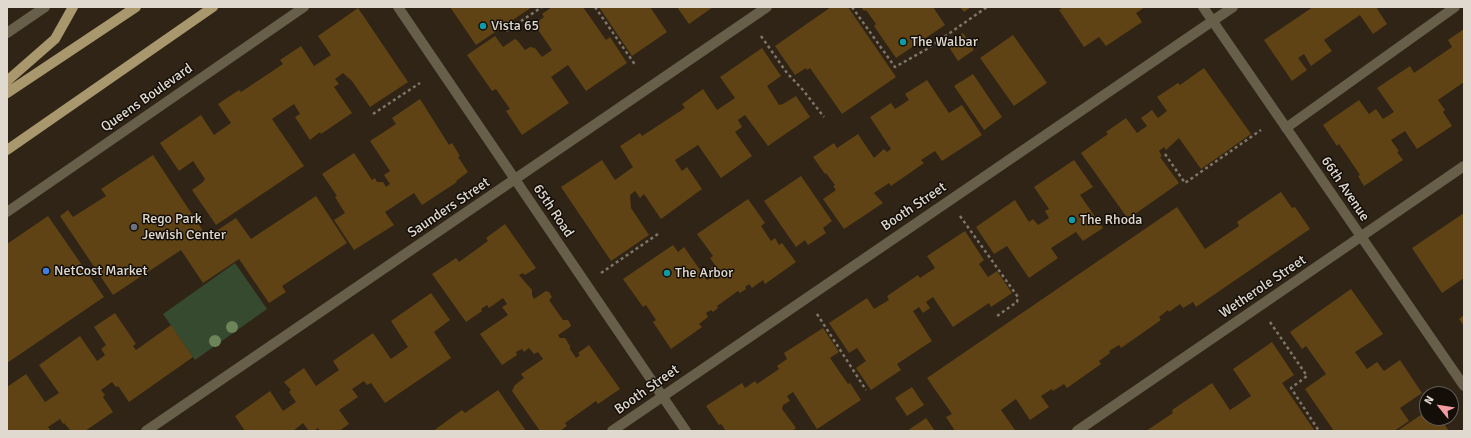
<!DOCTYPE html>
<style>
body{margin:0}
#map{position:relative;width:1471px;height:438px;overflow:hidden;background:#2f2415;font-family:Signika,sans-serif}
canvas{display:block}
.frame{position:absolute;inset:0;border:8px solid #e0d9d0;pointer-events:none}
.north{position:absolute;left:1419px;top:386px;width:40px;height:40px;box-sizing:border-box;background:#130e08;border:1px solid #655f58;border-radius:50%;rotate:300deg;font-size:11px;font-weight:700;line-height:16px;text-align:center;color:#e0d9d0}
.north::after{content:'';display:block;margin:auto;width:14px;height:18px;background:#f49aa1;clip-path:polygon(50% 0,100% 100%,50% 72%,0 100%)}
</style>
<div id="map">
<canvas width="1471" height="438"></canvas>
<div class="frame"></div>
<div class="north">N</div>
</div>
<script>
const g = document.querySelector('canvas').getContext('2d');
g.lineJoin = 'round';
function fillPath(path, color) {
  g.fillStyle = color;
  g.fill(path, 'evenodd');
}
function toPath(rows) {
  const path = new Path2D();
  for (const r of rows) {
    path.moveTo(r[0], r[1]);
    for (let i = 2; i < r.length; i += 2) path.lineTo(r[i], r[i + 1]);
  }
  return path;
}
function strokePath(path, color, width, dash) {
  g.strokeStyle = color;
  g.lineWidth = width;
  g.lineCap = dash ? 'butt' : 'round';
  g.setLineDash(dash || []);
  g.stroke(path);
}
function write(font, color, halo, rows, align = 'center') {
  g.font = font + ' Signika,sans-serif';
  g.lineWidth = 3;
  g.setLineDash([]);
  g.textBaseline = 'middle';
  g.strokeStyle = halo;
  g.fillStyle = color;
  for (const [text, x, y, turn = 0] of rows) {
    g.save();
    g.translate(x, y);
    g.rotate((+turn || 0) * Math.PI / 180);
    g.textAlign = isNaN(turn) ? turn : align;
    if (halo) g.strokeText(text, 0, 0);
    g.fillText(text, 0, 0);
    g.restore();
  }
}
fillPath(toPath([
 [235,263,267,309,195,360,163,314]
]), '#354a2f');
fillPath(toPath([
 [450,7,532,7,476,45],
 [552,7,583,7,606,40,610,37,627,63,586,91,568,65,551,77,569,103,522,135,506,111,510,109,496,89,492,91,467,55,495,36,503,47,515,39,517,40,525,50,530,47,535,48,542,57,552,50,534,24,544,17,542,14],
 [599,7,650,7,667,32,632,56],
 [677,7,713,7,689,24],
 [831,7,848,7,896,77,842,114,810,68,807,70,806,68,795,75,775,46],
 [861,7,933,7,945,25,896,58,874,26,876,24,866,10,864,11],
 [960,7,971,7,964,12],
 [1063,7,1145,7,1136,13,1142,22,1106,46,1099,37,1084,47,1059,10],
 [1313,7,1376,7,1387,24,1373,34,1360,15,1324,40,1332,51,1322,58,1311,66,1304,54,1298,58,1307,70,1292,81,1264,40],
 [358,8,408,82,370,107,352,81,343,73,335,79,339,84,334,87,352,113,321,134,320,132,310,140,295,117,300,114,294,104,272,119,304,166,216,225,192,190,203,182,205,179,193,161,179,171,160,143,201,115,214,135,231,123,218,104,239,90,241,92,283,64,280,60,301,46,314,66,331,55,318,36],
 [1464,29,1464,82,1438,100,1445,110,1443,112,1452,126,1417,149,1405,131,1391,140,1399,151,1397,152,1403,160,1364,186,1358,176,1360,175,1339,144,1337,146,1323,125,1359,100,1369,114,1376,109,1383,119,1394,112,1377,88,1410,66,1414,73,1452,47,1448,40],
 [963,33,974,50,958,61,947,44],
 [1013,35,1047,83,1014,106,980,58],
 [762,48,781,76,767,86,779,105,783,104,796,96,810,117,768,146,745,115,738,120,742,127,735,132,752,156,721,178,698,145,675,160,682,171,687,167,702,189,661,219,644,194,640,198,635,191,630,195,631,208,649,235,611,261,561,187,602,160,615,180,633,167,620,146,640,133,642,136,685,108,682,104,703,89,717,110,735,98,720,77],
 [1204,68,1251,134,1201,169,1179,138,1166,150,1164,147,1159,151,1162,156,1160,157,1179,183,1128,219,1081,153,1108,134,1106,132,1126,118,1137,133,1147,126,1141,118,1152,110,1158,118,1167,111,1157,97,1178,83,1180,85],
 [973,74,1002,117,984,130,954,86],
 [927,80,949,113,962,105,982,135,942,161,935,151,921,160,924,163,891,186,889,183,874,193,883,203,844,229,823,199,836,190,833,186,835,185,826,173,825,174,813,157,834,143,837,148,858,134,874,158,884,149,887,152,891,149,870,117,891,103,895,109,909,100,905,94],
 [420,99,449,145,452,143,460,156,458,157,468,172,456,181,457,182,422,205,414,193,385,212,394,225,354,250,334,220,345,213,335,197,337,196,322,174,354,153,372,180,375,178,377,182,383,182,386,187,390,184,384,175,390,171,370,141,396,124,392,118],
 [153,155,207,237,236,218,251,239,316,196,347,243,282,286,286,292,269,303,239,259,203,283,181,250,113,295,60,216,68,210,73,217,106,196,101,189],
 [1074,160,1093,187,1080,195,1103,228,1083,241,1076,232,1051,248,1058,258,1029,278,1007,246,994,254,976,227,1015,200,1029,222,1033,219,1038,225,1049,218,1045,211,1049,209,1034,187],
 [801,176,832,221,823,228,826,233,808,245,805,240,796,247,764,201],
 [1281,192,1292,208,1295,207,1310,229,1196,307,1193,302,1183,308,1180,304,1169,312,1168,310,1159,317,1161,320,1121,348,1119,345,1109,351,1110,353,1099,361,1101,364,1067,388,1064,384,1053,391,1052,389,1041,396,1049,407,1030,420,1016,399,1001,410,1015,430,1013,431,955,431,946,417,952,414,927,378,1177,207,1205,249,1239,226,1237,222],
 [748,199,765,223,761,226,771,241,775,238,779,245,782,243,796,262,765,284,763,280,752,288,749,284,745,287,746,289,740,293,738,291,717,306,718,308,713,312,711,310,706,313,708,317,699,324,702,327,671,349,653,322,656,320,646,305,643,307,623,279,673,245,678,252,684,247,707,280,712,277,708,270,715,265,710,258,713,256,697,234],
 [1464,213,1464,278,1442,293,1412,248],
 [48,216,104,297,7,363,7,244],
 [505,224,536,268,525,275,523,273,519,275,532,290,532,295,534,299,546,291,549,292,552,297,549,300,563,320,568,320,571,325,570,327,558,335,560,338,565,338,570,346,570,349,576,358,580,355,578,353,589,345,620,389,598,404,596,401,565,423,567,426,560,431,540,431,512,391,515,385,524,378,521,374,543,359,538,352,534,354,529,348,524,352,522,349,516,352,517,355,502,365,480,334,508,315,502,307,507,304,503,298,489,308,487,305,481,309,482,311,466,322,432,274,456,258,459,262,488,241,486,238],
 [965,231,984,260,979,264,988,277,997,271,1012,293,991,307,989,303,953,327,933,297,926,302,930,308,923,313,919,307,913,311,932,341,897,364,901,370,871,390,856,368,866,361,857,348,849,353,829,323,867,298,874,309,889,300,887,296,918,275,920,278,935,268,927,256],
 [1351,289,1383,334,1355,352,1367,369,1377,362,1384,371,1400,360,1422,393,1400,408,1409,421,1394,431,1334,431,1305,389,1326,374,1306,346,1302,349,1290,332],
 [431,293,450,320,434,332,451,358,385,403,371,383,367,385,364,381,352,389,358,397,339,410,349,424,339,431,320,431,318,428,314,431,309,431,303,423,293,431,245,431,235,416,270,391,283,411,296,402,289,392,291,390,284,382,304,368,316,386,339,370,333,361,373,333,391,359,408,347,391,321],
 [115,313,136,344,133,346,136,350,171,325,193,357,129,402,118,386,116,387,112,382,101,390,105,395,103,397,113,412,85,431,71,431,64,423,63,424,60,419,48,427,51,431,7,431,7,387,26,374,45,402,59,393,39,365,80,336,97,361,105,355,101,349,106,345,94,327],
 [1464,315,1464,326,1459,319],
 [823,328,839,352,830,358,848,384,850,383,861,400,817,429,793,392,787,396,790,401,783,405,782,409,796,428,792,431,726,431,721,424,719,425,706,406,742,383,745,388,755,381,757,384,779,369,777,366,787,359,784,353],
 [1272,342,1294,375,1282,383,1315,431,1146,431,1173,413,1172,410,1212,383,1230,410,1251,396,1233,369],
 [912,387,924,405,907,416,895,398],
 [498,390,526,431,433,431,462,410,465,413],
 [1427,411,1427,418,1440,418,1449,431,1397,431],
 [926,418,935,431,907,431]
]), '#604315');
strokePath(toPath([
 [595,7,636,66],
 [852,7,895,67,927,49,987,7],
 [506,31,542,7],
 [761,36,787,73,803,90,824,117],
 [373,114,420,83],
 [1165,154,1185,183,1261,130],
 [960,216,1018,297,1017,302,997,316],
 [601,273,658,234],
 [817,314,866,390],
 [1270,322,1307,376,1291,388,1319,431]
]), '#7f766a', 2.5, [3, 3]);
strokePath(toPath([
 [398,7,686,431],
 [1203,7,1464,386],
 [7,33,45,7],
 [1286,128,1455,7],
 [7,212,304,7],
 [146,431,767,7],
 [612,431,1233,7],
 [1077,431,1464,166]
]), '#675f4a', 10);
strokePath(toPath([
 [7,81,55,39,73,7],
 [7,93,136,7],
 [7,150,213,7]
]), '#a9976d', 10);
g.fillStyle = '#6d8459';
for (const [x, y] of [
 [232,327],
 [215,341]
]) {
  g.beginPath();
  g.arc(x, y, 6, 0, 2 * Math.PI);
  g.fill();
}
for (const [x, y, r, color] of [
 [483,26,4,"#0f9aa8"],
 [903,42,4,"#0f9aa8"],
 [1072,220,4,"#0f9aa8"],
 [134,227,4,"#6b7280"],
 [46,271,4,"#3f7fe0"],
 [667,273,4,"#0f9aa8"]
]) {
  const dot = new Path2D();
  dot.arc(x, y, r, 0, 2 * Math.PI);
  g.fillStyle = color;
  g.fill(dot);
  strokePath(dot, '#130e08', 1.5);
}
write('14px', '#e0d9d0', '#130e08', [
 ["Vista 65",491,26],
 ["The Walbar",911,42],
 ["Rego Park",142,219],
 ["Jewish Center",142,235],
 ["The Rhoda",1080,220],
 ["NetCost Market",54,271],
 ["The Arbor",675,273]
], 'left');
write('14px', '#e0d9d0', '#130e08', [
 ["Queens Boulevard",147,98,-35],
 ["66th Avenue",1345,189,56],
 ["Booth Street",914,207,-34],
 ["Saunders Street",449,208,-34],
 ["65th Road",553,211,56],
 ["Wetherole Street",1263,287,-34],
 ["Booth Street",647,390,-35]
]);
</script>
